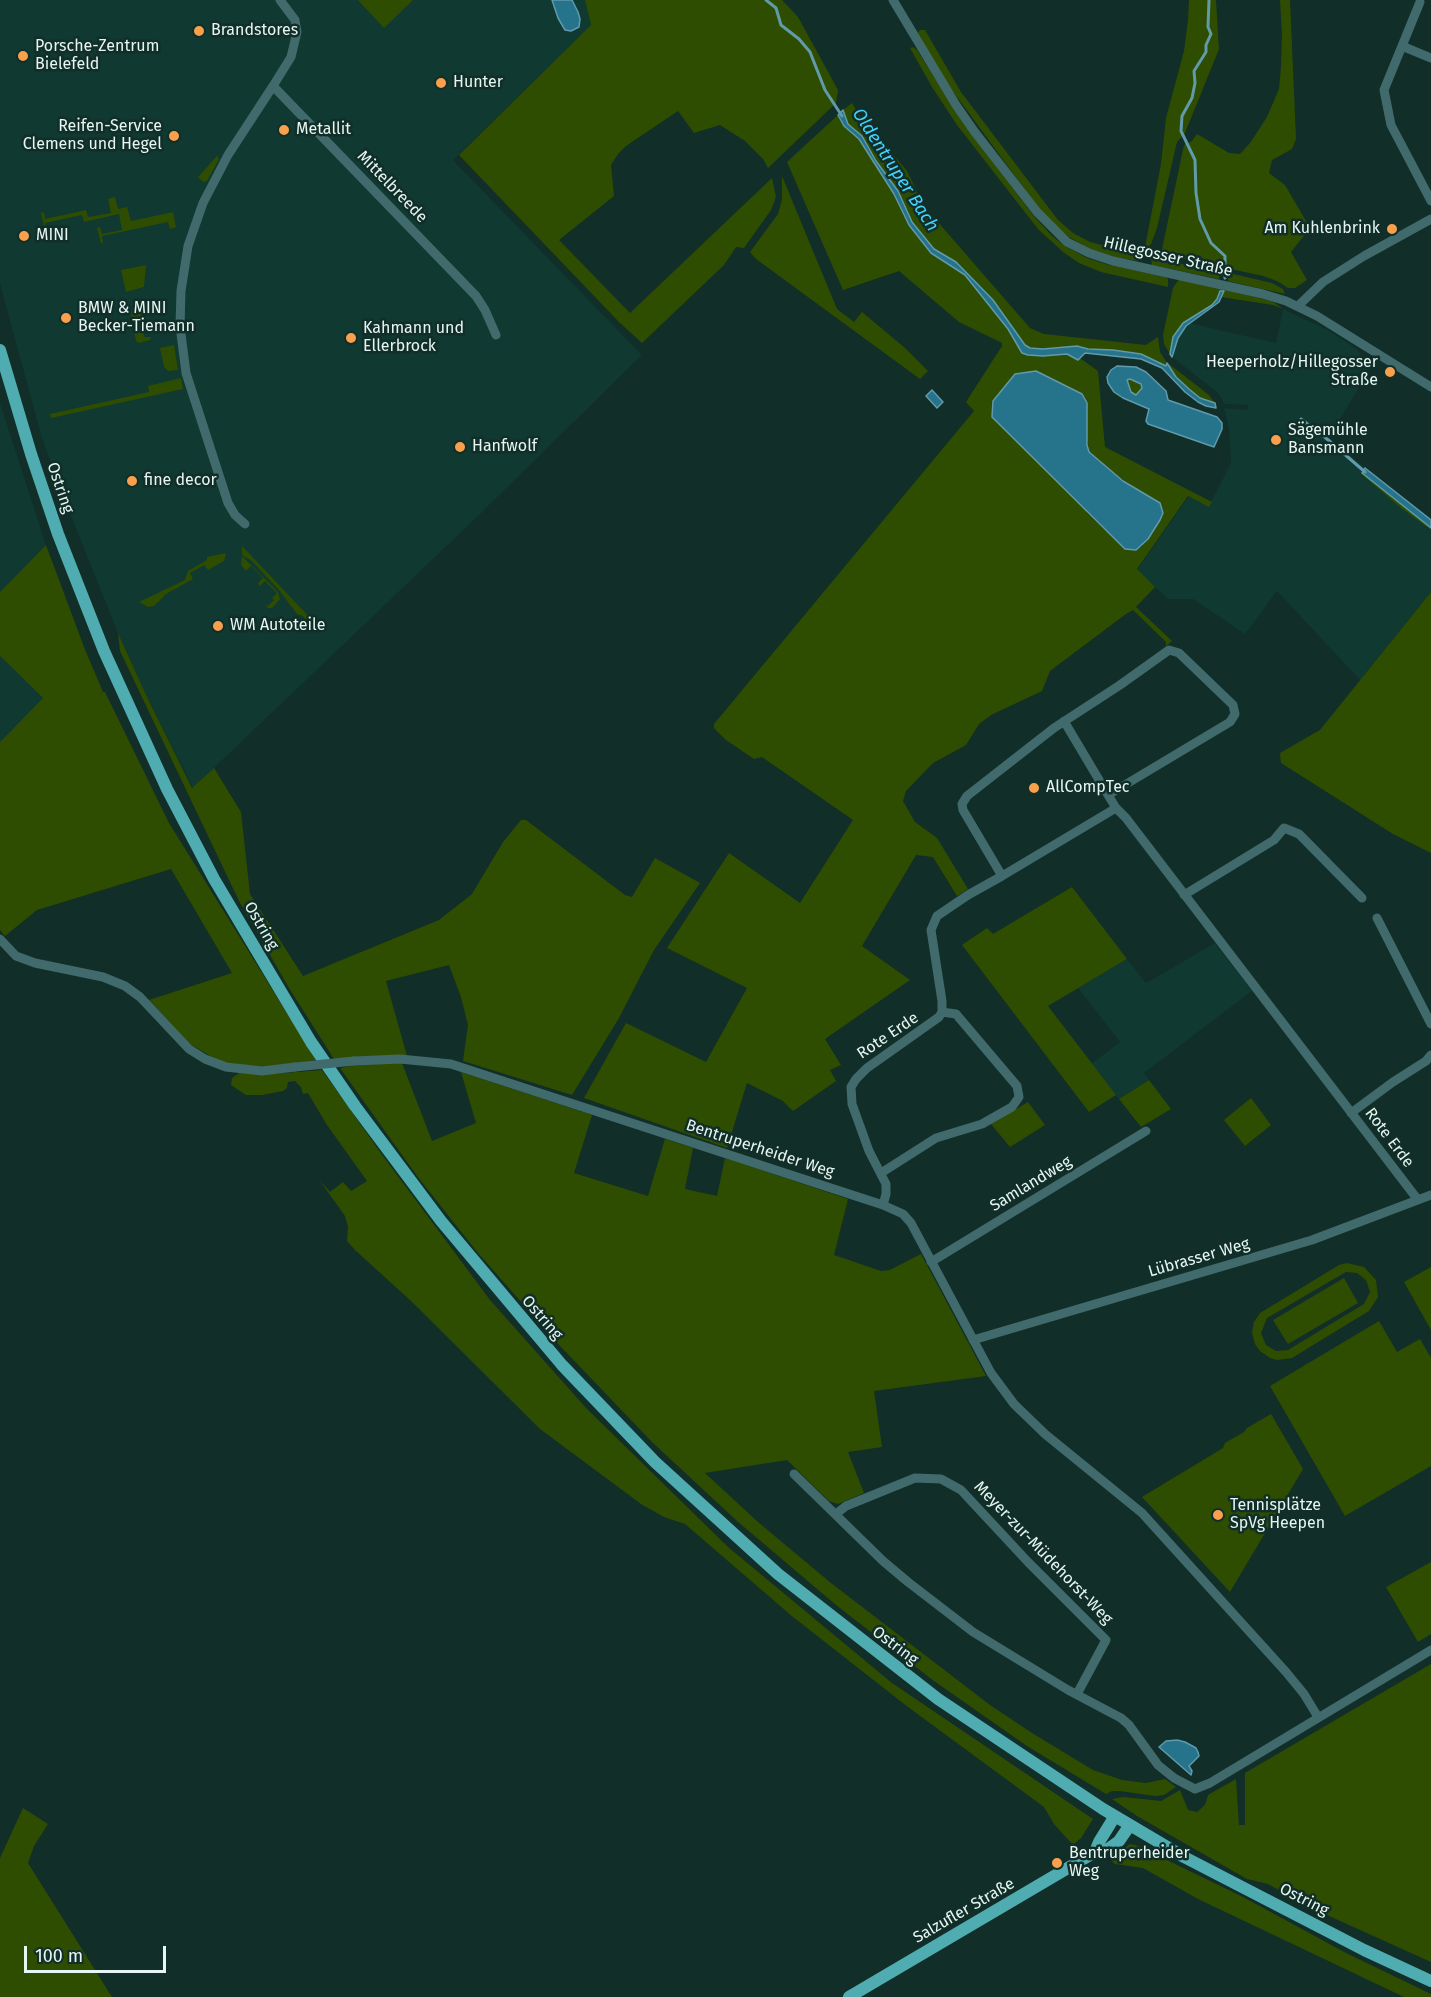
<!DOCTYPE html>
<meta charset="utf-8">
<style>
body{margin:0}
#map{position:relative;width:1431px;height:1997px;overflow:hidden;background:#112e28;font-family:"Fira Sans",sans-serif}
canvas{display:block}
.scale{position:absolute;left:24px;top:1946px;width:142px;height:27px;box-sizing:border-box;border:3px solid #e6f6f2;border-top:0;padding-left:8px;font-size:18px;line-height:21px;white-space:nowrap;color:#e6f6f2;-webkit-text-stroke:4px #112e28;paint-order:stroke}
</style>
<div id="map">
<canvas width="1431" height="1997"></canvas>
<div class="scale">100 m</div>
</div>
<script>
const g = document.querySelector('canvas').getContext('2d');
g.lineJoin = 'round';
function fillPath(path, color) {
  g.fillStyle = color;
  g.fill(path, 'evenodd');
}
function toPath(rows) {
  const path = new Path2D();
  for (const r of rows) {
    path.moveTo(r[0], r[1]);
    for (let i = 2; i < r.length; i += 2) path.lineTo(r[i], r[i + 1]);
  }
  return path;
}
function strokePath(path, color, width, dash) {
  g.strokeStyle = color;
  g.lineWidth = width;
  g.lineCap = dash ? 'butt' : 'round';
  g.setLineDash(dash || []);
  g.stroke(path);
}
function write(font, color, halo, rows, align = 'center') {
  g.font = font + ' "Fira Sans",sans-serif';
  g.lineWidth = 5;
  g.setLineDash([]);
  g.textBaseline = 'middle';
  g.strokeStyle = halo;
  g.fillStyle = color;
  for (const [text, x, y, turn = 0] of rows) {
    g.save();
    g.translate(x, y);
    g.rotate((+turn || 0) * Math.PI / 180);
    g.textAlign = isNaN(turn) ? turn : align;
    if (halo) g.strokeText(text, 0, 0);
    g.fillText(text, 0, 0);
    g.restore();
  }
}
fillPath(toPath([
 [0,0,552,0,552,4,570,31,579,27,575,5,572,0,585,0,591,25,453,160,642,355,476,518,193,788,147,697,118,633,64,499,41,435,0,284],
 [1283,309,1328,330,1357,349,1365,362,1372,366,1329,437,1365,468,1361,475,1431,530,1431,592,1360,680,1277,591,1245,634,1193,599,1168,599,1137,570,1189,496,1209,506,1231,463,1229,429,1224,408,1248,410,1248,405,1224,404,1218,393,1172,357,1178,338,1189,323,1276,343],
 [0,403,46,545,0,592],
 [0,656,43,698,0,742],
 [1215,943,1252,991,1144,1073,1149,1080,1119,1099,1091,1064,1120,1042,1078,988,1127,959,1146,983]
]), '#0f3931');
fillPath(toPath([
 [358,0,413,0,384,28],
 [585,0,782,0,798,17,838,90,836,103,768,168,763,159,745,141,720,125,694,133,678,111,626,146,618,154,611,165,614,196,559,240,630,313,772,178,776,197,771,210,744,248,736,247,724,265,642,343,619,322,459,155,591,25],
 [1189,0,1216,0,1219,49,1185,133,1177,142,1157,228,1151,244,1144,252,1161,164,1166,118,1184,51,1188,20],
 [1280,0,1290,0,1296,139,1292,149,1272,160,1269,173,1285,185,1310,228,1291,252,1307,280,1295,288,1288,288,1277,281,1263,276,1161,254,1184,145,1192,141,1197,134,1229,153,1240,154,1250,143,1267,117,1279,89,1281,67,1282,35],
 [920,30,925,30,961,92,1058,220,1073,233,1090,242,1141,255,1138,261,1115,257,1090,249,1069,237,1054,224,1040,210,946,82,918,33],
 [913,47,917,50,964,124,1033,215,1052,236,1065,246,1087,258,1109,265,1166,277,1168,279,1168,287,1101,272,1079,263,1063,252,1038,229,957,125,932,87,910,48],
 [852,103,869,130,888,148,907,171,924,206,1030,328,1044,334,1146,345,1158,337,1160,352,1167,363,1166,366,1153,359,1113,350,1088,349,1077,346,1043,349,1029,348,1025,345,993,300,956,262,934,249,912,222,898,191,889,178,876,161,862,136,848,124,843,110],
 [838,115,844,126,859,139,894,194,903,215,924,244,931,253,965,275,1008,329,1022,353,1043,356,1067,354,1078,360,1080,358,1098,371,1105,447,1212,502,1209,507,1188,496,1137,569,1155,587,1136,607,1172,641,1166,646,1166,642,1133,610,1126,614,1050,671,1042,691,991,715,979,724,966,745,933,763,906,791,903,801,915,822,937,838,968,889,957,896,933,857,916,855,862,946,910,980,825,1039,841,1065,830,1070,836,1081,793,1111,783,1101,747,1083,727,1148,584,1098,626,1023,706,1062,747,988,667,948,729,853,800,903,853,820,762,757,754,759,726,740,714,728,714,724,974,411,966,402,1002,346,1002,343,959,322,899,271,843,290,787,162],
 [1015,374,1087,436,1089,452,1112,472,1137,489,1160,520,1141,547,1125,549,1087,513,1086,509,993,401],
 [217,156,219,159,207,181,203,182,198,177],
 [782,176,837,309,854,322,862,312,905,348,928,371,920,379,756,259,750,252,778,214,782,200],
 [115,197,118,209,127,207,131,221,173,212,176,227,170,229,168,222,102,236,103,243,101,243,97,228,100,227,102,234,122,230,119,214,84,222,82,215,45,223,46,230,45,230,41,213,44,212,45,219,86,210,88,217,111,213,108,199],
 [1151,258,1220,271,1219,279,1152,265],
 [146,265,144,287,126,292,121,270],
 [1229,273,1272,283,1283,289,1285,294,1228,281],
 [1179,279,1272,301,1283,309,1273,305,1221,297,1223,292,1220,291,1217,299,1212,305,1183,323,1173,337,1170,354,1164,344,1163,335,1173,288],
 [130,311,143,311,144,337,151,337,150,340,139,343,136,341],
 [174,345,178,370,168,371,164,367,160,348],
 [1169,364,1209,395,1215,403,1200,398,1189,390,1176,377,1169,366],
 [181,378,183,389,51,418,50,414,149,392,148,386],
 [1130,379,1140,384,1142,388,1136,395,1131,392,1127,380],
 [1362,473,1430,527,1431,530,1401,508,1361,474],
 [46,545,84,647,103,692,105,692,169,823,316,1060,262,1067,233,1065,217,1060,190,1044,149,1000,232,973,171,869,37,910,5,936,0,930,0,742,43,698,0,656,0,592],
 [242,546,315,623,312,625,307,623,303,616,297,614,279,590,252,561,242,555],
 [226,553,224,561,208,570,204,565,190,573,193,579,166,594,154,606,148,607,139,602,185,580,188,571,207,560,207,557],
 [242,556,278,592,280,599,272,608,268,608,265,605,268,606,274,600,272,598,277,593,265,581,260,586,258,583,263,578,251,566,246,571,241,565],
 [1431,592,1431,853,1393,834,1281,763,1280,753,1320,730],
 [118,633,147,697,192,788,214,768,241,812,250,894,303,976,439,920,472,894,503,842,521,820,526,820,625,895,632,897,655,858,700,883,654,950,619,1018,572,1095,463,1061,468,1025,461,997,449,965,386,981,407,1056,334,1059,289,988,239,901,120,651],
 [1072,887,1127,959,1048,1006,1116,1095,1089,1112,962,945,987,928,993,934],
 [368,1063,402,1063,432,1141,476,1123,461,1072,592,1115,574,1173,648,1196,665,1139,693,1148,685,1189,717,1196,725,1158,848,1199,834,1255,881,1271,890,1270,921,1254,986,1376,874,1391,882,1447,848,1452,864,1493,838,1504,829,1501,787,1460,705,1473,758,1522,831,1583,990,1705,1032,1733,1093,1770,1122,1780,1146,1783,1165,1779,1176,1787,1164,1795,1155,1796,1120,1791,1112,1791,1106,1794,1027,1746,934,1681,836,1605,737,1521,652,1442,561,1347,478,1253,417,1176,340,1068],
 [322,1070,383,1156,490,1300,587,1409,728,1547,892,1683,1093,1819,1081,1838,1073,1845,1054,1824,1044,1807,908,1707,793,1617,685,1524,664,1517,641,1504,540,1429,411,1301,355,1250,347,1241,348,1227,345,1216,318,1178,330,1192,343,1182,351,1191,367,1181,327,1125,308,1093,303,1094,301,1087,295,1081,288,1082,287,1088,283,1091,262,1095,246,1095,231,1085,232,1078,239,1073,271,1074],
 [1149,1080,1171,1109,1141,1127,1119,1099],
 [1251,1098,1271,1125,1245,1146,1224,1120],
 [1028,1102,1045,1125,1010,1147,991,1124],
 [1347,1263,1364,1267,1376,1280,1378,1297,1369,1311,1292,1358,1277,1360,1270,1358,1260,1351,1255,1344,1252,1333,1254,1322,1260,1313,1339,1265],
 [1346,1272,1357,1273,1366,1280,1370,1292,1364,1304,1288,1350,1276,1351,1266,1345,1261,1333,1267,1318],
 [1431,1267,1431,1330,1404,1282],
 [1344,1278,1358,1303,1288,1344,1273,1320],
 [1379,1321,1397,1352,1420,1339,1431,1358,1431,1466,1345,1516,1270,1386],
 [1271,1414,1303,1469,1230,1592,1142,1497,1223,1448,1225,1443,1244,1432,1247,1428],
 [1431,1562,1431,1634,1418,1642,1386,1587],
 [1431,1664,1431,1962,1318,1911,1268,1884,1247,1879,1137,1816,1112,1799,1123,1797,1161,1801,1180,1790,1188,1810,1197,1812,1205,1805,1208,1795,1236,1779,1239,1825,1245,1825,1245,1773],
 [23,1808,48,1824,34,1846,28,1863,112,1997,0,1997,0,1858],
 [1130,1844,1138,1846,1243,1897,1346,1953,1431,1994,1431,1997,1404,1997,1198,1899,1143,1868,1115,1864,1112,1861,1111,1858]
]), '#2f4d00');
const water = toPath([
 [552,0,572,0,578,12,580,19,579,27,571,31,565,30,558,18,552,0],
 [843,110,848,124,862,136,876,161,898,191,912,222,934,249,956,262,993,300,1025,345,1030,348,1043,349,1077,346,1088,349,1113,350,1141,354,1166,366,1167,363,1176,377,1189,389,1200,398,1215,403,1216,408,1206,406,1198,402,1185,392,1162,368,1141,359,1085,353,1078,360,1067,354,1043,356,1028,355,1022,353,1008,329,965,275,931,253,909,225,894,194,859,139,844,126,838,115,843,110],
 [1220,291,1224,291,1219,302,1186,326,1178,338,1172,357,1170,354,1173,337,1183,323,1212,305,1217,299,1220,291],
 [1117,366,1136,367,1146,372,1166,391,1168,400,1217,417,1222,423,1222,429,1214,447,1148,424,1146,421,1149,409,1123,398,1114,392,1108,383,1107,377,1111,370,1117,366],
 [1130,379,1141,384,1142,388,1136,395,1131,392,1127,380,1130,379],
 [1036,371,1082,394,1087,403,1087,445,1089,452,1123,481,1160,503,1163,513,1160,520,1148,539,1136,550,1125,549,992,417,993,401,1015,374,1036,371],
 [932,390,943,402,937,408,926,396,932,390],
 [1365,468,1431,520,1431,528,1362,473,1365,468],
 [1177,1740,1185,1742,1196,1748,1198,1752,1199,1756,1189,1766,1192,1771,1191,1775,1159,1747,1166,1741,1177,1740]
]);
fillPath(water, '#26738c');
strokePath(water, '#609aab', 1.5);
strokePath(toPath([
 [766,0,776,8,781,25,799,39,810,52,825,90,842,116],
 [1209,0,1208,27,1211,34,1206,45,1206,52,1194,71,1195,83,1192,98,1182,116,1181,131,1195,160,1196,193,1200,219,1211,243,1225,256,1225,278],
 [1301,419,1310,426],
 [1319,432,1365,472]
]), '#609aab', 3);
strokePath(toPath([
 [280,0,295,20,297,32,291,57,273,86,476,296,485,310,496,335],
 [893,0,956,105,974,131,1037,212,1067,242,1089,253,1113,261,1263,294,1286,301,1317,316,1431,387],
 [1420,2,1384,90,1391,125,1431,201],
 [1402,46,1431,58],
 [1298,306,1323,282,1364,256,1431,219],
 [245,524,235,515,228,503,186,373,180,326,181,291,188,246,203,203,228,155,273,86],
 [1064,721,1108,795],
 [1116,808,1126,818,1418,1200],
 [1184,895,1274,840,1284,828,1299,834,1362,898],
 [1377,918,1431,1024],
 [0,939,16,956,35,963,103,977,125,986,140,997,189,1049,205,1059,226,1067,262,1071,295,1067],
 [354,1061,400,1059,451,1064,883,1205,903,1214,911,1223,991,1373,1014,1404,1045,1434,1142,1513,1286,1672,1304,1694,1318,1717],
 [1351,1113,1393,1082,1426,1061,1431,1055],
 [881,1173,936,1138,982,1124,1012,1107,1019,1097,1017,1086,956,1014,942,1012],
 [883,1205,886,1194,886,1184,869,1151,852,1104,851,1087,856,1079,867,1068,939,1017,942,1012,942,1001,931,930,937,916,968,895,1002,876,1116,808,1108,795,1230,722,1235,714,1233,705,1179,653,1169,650,1120,685,1054,728,967,796,962,804,963,810,1002,876],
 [931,1262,1146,1131],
 [973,1340,1312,1240,1431,1195],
 [794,1474,883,1561,908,1582,973,1632,1068,1690,1121,1718,1129,1725,1158,1765,1174,1778,1195,1789,1210,1783,1431,1650],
 [836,1514,846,1506,915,1478,941,1479,961,1490,1028,1562,1106,1640,1077,1694]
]), '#416a6d', 9);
strokePath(toPath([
 [0,350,31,454,58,534,104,651,167,789,214,879,311,1042,355,1106,441,1221,562,1365,655,1462,778,1574,938,1699,1103,1809,1184,1857,1364,1950,1431,1981],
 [1095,1852,1099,1842,1115,1816],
 [849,1997,1095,1852,1108,1849,1119,1841,1130,1825]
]), '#4facb1', 12);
strokePath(toPath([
 [295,1067,354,1061]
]), '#416a6d', 9);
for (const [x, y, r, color] of [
 [199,31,6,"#f9a04c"],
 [23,56,6,"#f9a04c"],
 [441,83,6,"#f9a04c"],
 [284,130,6,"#f9a04c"],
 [174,136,6,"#f9a04c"],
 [1392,229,6,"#f9a04c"],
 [24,236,6,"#f9a04c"],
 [66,318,6,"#f9a04c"],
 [351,338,6,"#f9a04c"],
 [1390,372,6,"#f9a04c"],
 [1276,440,6,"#f9a04c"],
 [460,447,6,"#f9a04c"],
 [132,481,6,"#f9a04c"],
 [218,626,6,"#f9a04c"],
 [1034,788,6,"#f9a04c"],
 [1218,1515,6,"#f9a04c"],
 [1057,1863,6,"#f9a04c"]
]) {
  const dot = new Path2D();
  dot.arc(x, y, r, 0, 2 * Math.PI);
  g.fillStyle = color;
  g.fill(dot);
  strokePath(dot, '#112e28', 2);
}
write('16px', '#e6f6f2', '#112e28', [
 ["Brandstores",211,31],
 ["Porsche-Zentrum",35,47],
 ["Bielefeld",35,65],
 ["Hunter",453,83],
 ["Reifen-Service",162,127,"right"],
 ["Clemens und Hegel",162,145,"right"],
 ["Metallit",296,130],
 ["Am Kuhlenbrink",1380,229,"right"],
 ["MINI",36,236],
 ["BMW & MINI",78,309],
 ["Becker-Tiemann",78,327],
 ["Kahmann und",363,329],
 ["Ellerbrock",363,347],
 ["Heeperholz/Hillegosser",1378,363,"right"],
 ["Straße",1378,381,"right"],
 ["Sägemühle",1288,431],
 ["Bansmann",1288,449],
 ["Hanfwolf",472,447],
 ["fine decor",144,481],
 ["WM Autoteile",230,626],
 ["AllCompTec",1046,788],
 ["Tennisplätze",1230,1506],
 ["SpVg Heepen",1230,1524],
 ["Bentruperheider",1069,1854],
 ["Weg",1069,1872]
], 'left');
write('16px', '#e6f6f2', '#112e28', [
 ["Mittelbreede",392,187,46],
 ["Hillegosser Straße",1168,257,13],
 ["Ostring",60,488,71],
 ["Ostring",261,926,60],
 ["Rote Erde",888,1036,-34],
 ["Rote Erde",1389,1138,53],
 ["Bentruperheider Weg",760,1149,18],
 ["Samlandweg",1031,1184,-31],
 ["Lübrasser Weg",1199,1258,-16],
 ["Ostring",542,1318,49],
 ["Meyer-zur-Müdehorst-Weg",1043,1553,46],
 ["Ostring",895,1646,37],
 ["Ostring",1304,1900,27],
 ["Salzufler Straße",964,1911,-30]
]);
write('italic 18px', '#43d2ff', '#112e28', [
 ["Oldentruper Bach",895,170,57]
]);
</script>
